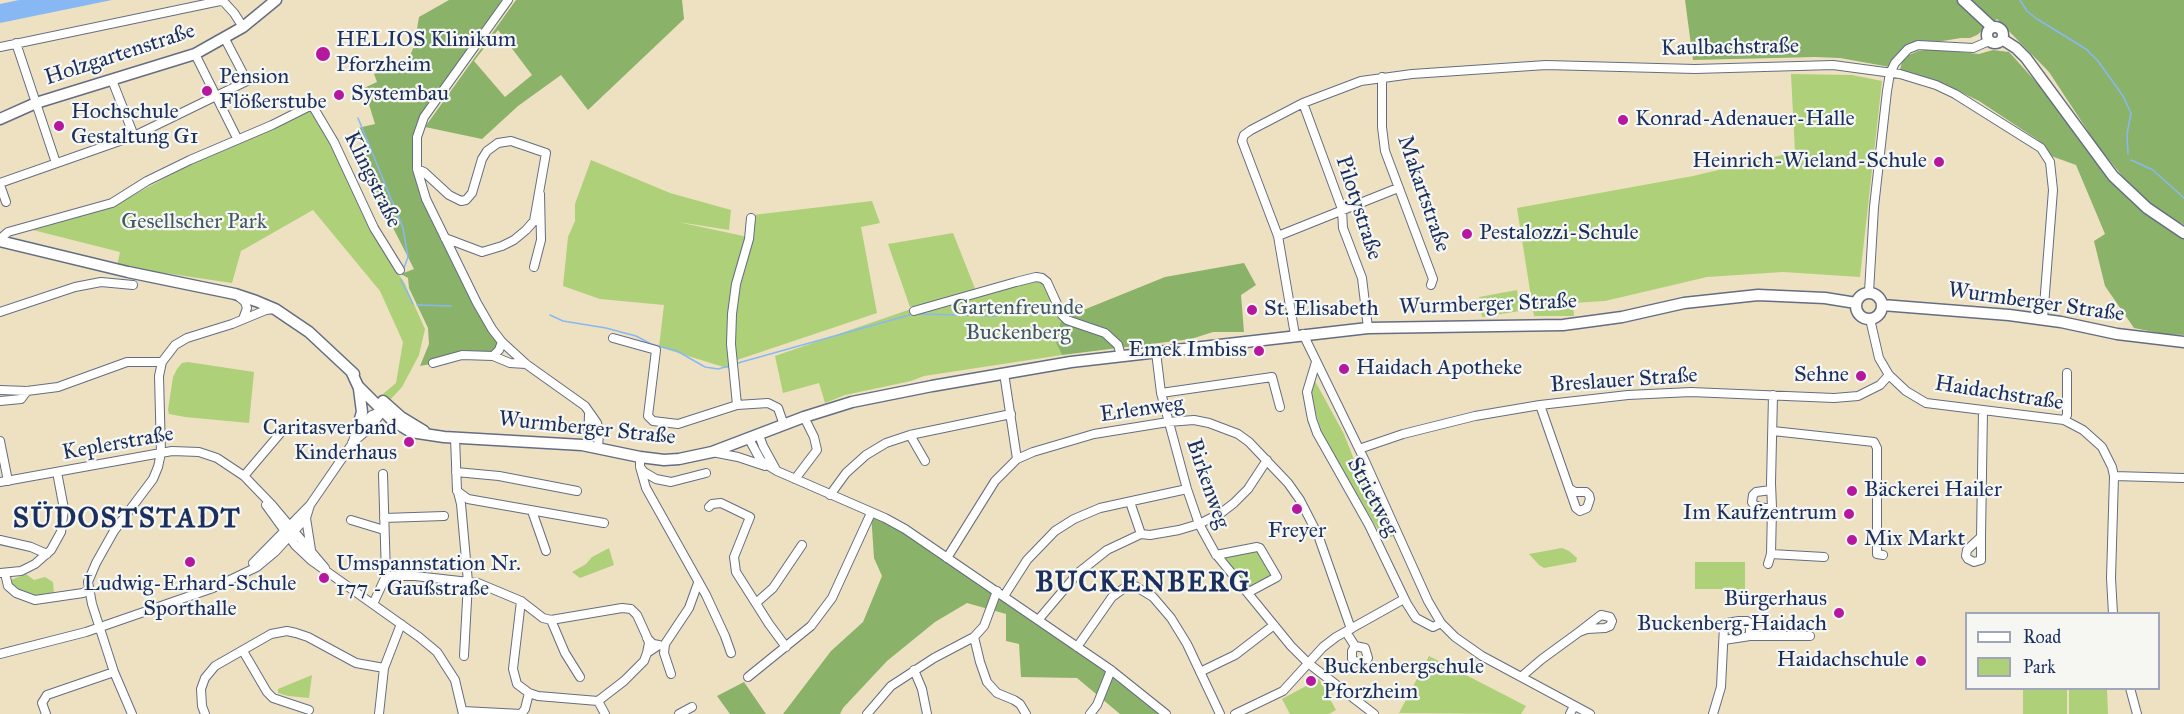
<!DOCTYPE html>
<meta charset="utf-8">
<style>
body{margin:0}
#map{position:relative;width:2184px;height:714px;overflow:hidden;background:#ede1c2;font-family:"IM FELL Great Primer",serif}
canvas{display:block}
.legend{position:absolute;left:1965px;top:612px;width:195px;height:78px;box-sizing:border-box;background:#f6f6f2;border:2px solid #9ea6b7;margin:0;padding:8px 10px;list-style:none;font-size:18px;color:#1b2f5e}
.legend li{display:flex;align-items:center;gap:12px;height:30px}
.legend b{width:30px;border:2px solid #9ea6b7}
</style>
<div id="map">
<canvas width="2184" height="714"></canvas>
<ul class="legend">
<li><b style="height:8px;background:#fff"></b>Road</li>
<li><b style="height:16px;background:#aed078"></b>Park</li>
</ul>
</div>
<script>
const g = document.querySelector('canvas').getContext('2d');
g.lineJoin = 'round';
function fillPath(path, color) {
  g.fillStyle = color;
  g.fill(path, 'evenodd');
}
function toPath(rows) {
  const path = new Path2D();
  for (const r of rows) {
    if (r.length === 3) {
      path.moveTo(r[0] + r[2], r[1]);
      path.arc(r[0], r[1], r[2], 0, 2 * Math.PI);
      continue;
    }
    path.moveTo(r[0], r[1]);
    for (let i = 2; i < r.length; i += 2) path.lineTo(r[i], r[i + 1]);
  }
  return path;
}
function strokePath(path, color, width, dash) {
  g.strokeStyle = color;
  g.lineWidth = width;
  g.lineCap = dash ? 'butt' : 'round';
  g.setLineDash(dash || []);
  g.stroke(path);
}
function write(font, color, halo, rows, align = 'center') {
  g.font = font + ' "IM FELL Great Primer",serif';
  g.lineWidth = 4.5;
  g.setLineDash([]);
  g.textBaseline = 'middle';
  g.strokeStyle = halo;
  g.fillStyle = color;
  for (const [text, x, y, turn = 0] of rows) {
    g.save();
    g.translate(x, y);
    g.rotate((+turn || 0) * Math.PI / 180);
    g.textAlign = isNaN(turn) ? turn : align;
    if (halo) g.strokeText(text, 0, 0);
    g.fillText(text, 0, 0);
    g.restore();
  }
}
fillPath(toPath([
 [1791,74,1852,75,1882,81,1860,277,1783,272,1707,277,1605,301,1573,303,1574,316,1534,316,1517,208,1693,176,1795,152],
 [311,111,323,127,387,257,404,282,425,329,419,355,402,387,390,400,383,394,396,383,403,342,380,291,313,210,241,251,232,283,117,266,120,252,33,230,110,208,196,161],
 [591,160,670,193,731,210,729,230,678,222,748,237,732,295,730,369,659,347,664,305,600,299,563,286,568,237,575,221,575,204],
 [872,201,880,223,861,227,877,313,734,361,736,302,748,259,753,215],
 [953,233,976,291,910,307,888,244],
 [1029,278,1044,280,1061,320,1056,343,1062,355,924,376,911,381,845,395,825,403,819,383,783,393,775,356,911,309],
 [1517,290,1520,311,1482,317,1479,297],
 [188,362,254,372,249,423,185,417,169,414,168,410,173,377,177,369,182,363],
 [1312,381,1315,381,1344,434,1355,462,1384,514,1393,536,1384,540,1324,438,1310,396],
 [609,548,614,565,580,578,572,572,586,564,592,557],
 [1257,548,1276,577,1249,590,1221,555],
 [1562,548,1569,551,1577,558,1576,562,1544,568,1539,565,1529,554],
 [1695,562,1745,562,1745,589,1695,589],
 [26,574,34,580,45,577,53,582,54,595,32,597,12,587,11,580],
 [1429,656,1526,706,1521,714,1399,713],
 [312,675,309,698,288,696,278,693,278,689],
 [1319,679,1336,710,1329,714,1290,714,1282,699],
 [2023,689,2067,689,2067,714,2023,714],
 [2069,689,2107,689,2108,714,2069,714]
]), '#aed078');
fillPath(toPath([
 [449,0,502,0,467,52,426,106,414,135,416,179,499,342,496,351,420,366,429,344,428,328,409,288,408,278,401,274,414,269,382,206,366,168,358,128,375,124,364,88,377,82,374,74,408,61,414,46,419,17],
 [516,0,682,0,684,19,588,110,561,75,518,106,482,139,425,127],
 [498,30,532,75,505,97,474,61],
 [1685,0,2184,0,2184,225,2161,212,2132,188,2097,145,2049,72,1997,19,1977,35,1970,38,1961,38,1930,43,1919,42,1890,67,1840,58,1815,57,1693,60],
 [1932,49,1979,54,1993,50,2009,52,2055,103,2104,174,2133,203,2184,237,2184,335,2164,334,2134,328,2105,286,2094,241,2105,234,2076,165,2051,156,2038,140,1979,101,1940,82,1900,70,1902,62,1909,55,1918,51],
 [1244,263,1256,285,1241,295,1244,332,1213,332,1191,339,1062,355,1056,343,1061,320,1066,317,1165,277],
 [871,513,904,531,1085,657,1161,714,1120,714,1077,678,1021,677,1019,644,1006,641,1006,614,967,603,935,622,887,661,843,708,840,714,783,714,831,651,863,622,882,576,874,558],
 [744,682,766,714,730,714,717,696]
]), '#8ab268');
fillPath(toPath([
 [19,0,112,0,0,23,0,4]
]), '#88b8f4');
strokePath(toPath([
 [2020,0,2027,11,2037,19,2086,49,2098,61,2123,96,2131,113,2127,134,2128,154],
 [358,118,403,228,408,257,402,273],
 [2131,160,2153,170,2184,198],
 [401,280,413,304],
 [417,305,451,306],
 [918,314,998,316],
 [550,315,563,321,606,328,636,336,651,344,677,351,705,367,718,369,729,366],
 [738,363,913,314]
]), '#88b8f4', 1.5);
const minor = toPath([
 [508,0,424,117,417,137,417,169,426,199,477,303,492,329,502,342,526,364,585,406,597,423,599,433,598,448],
 [16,43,56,163],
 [0,47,220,1,224,2,234,13,243,27],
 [195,54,237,138],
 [1382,77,1382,127,1385,151,1433,279,1431,285],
 [112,80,134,136],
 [1303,103,1342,209,1343,228,1362,278,1368,328],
 [417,169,424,172,449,195,461,201,466,200,472,193,482,159,487,151,498,143,511,141,546,153,534,221,526,230,514,240,502,246,482,252,445,238],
 [0,183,134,136,247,81,225,39],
 [0,185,6,202],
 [1278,236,1398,188],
 [0,239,8,232,112,203,147,181,190,160,272,125,312,105,334,142,374,228,400,270],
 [534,267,541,240,540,194],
 [1869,292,1874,207,1887,91,1890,73,1895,63,1908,49,1918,45,1973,48,1989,41],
 [239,297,245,302,247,308,243,319],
 [914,311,1016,282,1036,277,1042,278,1047,282,1062,315,1067,320,1105,333,1118,345,1121,356],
 [0,312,75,287,101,282,133,285],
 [1870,319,1879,358,1889,375,1906,391,1926,403,2064,420,2083,430,2102,447,2112,467,2114,476,2111,578,2113,614],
 [1303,334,1364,459,1428,601,1441,623,1455,637,1482,656,1590,714],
 [1295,335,1278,236,1242,141,1244,135,1251,130,1303,103,1361,81,1412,74,1546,65,1695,69,1833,65,1900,74,1936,85,1955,94,2041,148,2050,162,2053,190,2043,319],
 [613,338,656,350,648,416,653,421,678,424,737,405,768,403,778,408,784,425],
 [1156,352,1161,393,1187,489,1199,524,1215,553,1291,646,1308,663,1374,714],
 [493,356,510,363,526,364],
 [1316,362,1307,392,1312,419,1317,433,1369,525,1407,604,1416,618,1433,627,1441,623],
 [433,363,462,355,493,356,499,350,502,342],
 [1004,373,1017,459],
 [0,390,27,391,58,387,127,362,162,362],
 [1161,393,1272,377,1280,407],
 [0,401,21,399,27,391],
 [737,405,731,344,732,314,736,284,749,239,751,218],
 [1540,405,1576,508,1580,511,1587,508,1590,499,1589,495,1586,492,1575,492,1570,489],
 [2064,420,2067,415,2067,373],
 [1773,431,1874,442,1877,448,1877,554,1883,555],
 [759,435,763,446,775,468],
 [910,435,925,461],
 [455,437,457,491,468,499,604,523],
 [749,439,761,461,777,471,885,518,905,529,1111,670,1166,714],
 [0,441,8,481],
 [352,443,371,427,384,409],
 [588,446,589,414],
 [1359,449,1403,434,1475,416,1540,405,1628,395,1691,392,1834,398,1858,396,1880,385,1889,375],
 [712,452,738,457,765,466],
 [640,457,640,467,646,488,706,595,725,636,731,653],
 [640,467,644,472,656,479,671,482,706,473],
 [456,472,499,476,577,491],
 [244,476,283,430,291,429],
 [2114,476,2184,478],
 [795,479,817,450,814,437,804,417],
 [0,482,172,451,199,452,217,458,244,476,272,505,325,568],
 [1771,490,1756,492,1753,495,1752,502,1754,505,1765,508,1772,508,1771,483,1773,395],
 [458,492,461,504,468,582,464,656],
 [830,495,846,473,866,455,886,443,910,435,1011,414],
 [1130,502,1141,534,1150,535,1179,530,1199,524,1221,513,1234,503,1248,489,1267,460],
 [266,505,295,545,312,561,419,637,437,652,455,680,463,714],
 [709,507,712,504,721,503,750,517,734,557,736,572,769,624,786,647],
 [532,511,546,551],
 [306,518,311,550],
 [384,518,444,516],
 [351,520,384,530],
 [1981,537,1981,560,1974,562,1968,559,1966,556,1967,550,1981,537,1983,410],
 [0,540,31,547,47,554],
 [1771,554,1824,557],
 [1216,555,1257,547,1260,548,1277,577,1249,592],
 [947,558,995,481,1017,459,1033,452,1094,434,1168,422,1194,420,1209,423,1238,434,1249,442,1288,483,1300,500,1318,535,1351,629],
 [253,563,310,505,352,444,357,429,372,415,383,411],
 [1768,564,1771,554,1772,508],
 [0,573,21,571,35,564,51,550,61,532,64,509,57,472],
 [5,573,8,586,16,593,35,600,83,593,88,590],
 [386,576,415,576,478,583,521,601,543,618,551,620,622,608,631,609,637,615,647,637,649,643,647,653,644,661,624,681,598,701],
 [1004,596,1027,560,1055,531,1074,519,1100,508,1187,489],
 [521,601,513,669,517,684,529,693,538,696,598,701,605,714],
 [756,603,773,588,802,545],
 [373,604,386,576,383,474],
 [1039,619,1078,573,1107,550,1141,534],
 [551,620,565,653,580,677],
 [1346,632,1355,646,1365,648,1368,658,1366,661,1358,663,1352,659,1352,651,1355,646],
 [1750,636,1810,636],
 [974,637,980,662,987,682,997,693,1014,700,1020,704,1026,714],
 [1077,647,1112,597,1127,586,1135,586,1153,597,1171,618,1187,644,1220,714],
 [243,651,267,692,273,698,309,710],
 [647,653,659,645,653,644,647,638],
 [0,654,86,632,213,588,257,567,275,552,306,518,310,505],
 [914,670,922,689,927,714],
 [1200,672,1235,655,1274,625],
 [671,674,664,653,665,644,689,608,698,583],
 [748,677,811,626,832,598,871,513],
 [1521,677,1542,659,1579,632,1587,629,1605,628,1610,626,1612,621,1610,617,1601,615,1579,632],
 [2130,688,2137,714],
 [463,711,521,714,525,709,529,693],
 [46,714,42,703,47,695,114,672],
 [132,714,114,672,92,604,88,582,96,563,114,531,153,479,158,467,161,453,159,376,162,362,175,345,187,338,232,324,266,310,275,309],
 [205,714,202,706,201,689,205,678,215,666,271,634,287,631,296,633,308,637,356,663,384,668],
 [379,714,384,668,401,624],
 [679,714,692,707],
 [867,714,891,686,934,658,974,637,984,626,997,591],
 [1090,714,1097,705,1111,670],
 [1235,714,1283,691,1323,647,1336,637,1404,599],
 [1570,714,1574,706],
 [1713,714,1721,687,1724,626,1727,623,1739,621,1747,621,1750,623,1750,636,1724,640]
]);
const major = toPath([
 [1963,0,1992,27],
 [1995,35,8],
 [2002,39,2016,48,2026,58,2113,176,2147,208,2184,233],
 [0,119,36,103,195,54,243,27,276,0],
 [0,241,128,272,235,294,256,301,275,309,309,332,354,374],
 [1869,306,13],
 [1882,305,2009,315,2061,322,2117,334,2184,342],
 [351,371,358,386,393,421,411,432,444,437,582,445,640,457,664,460,679,459,712,452,804,417,852,402,932,386,1071,362,1368,328,1563,325,1622,317,1684,303,1758,295,1825,298,1856,303],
 [383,401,401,417,424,431],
 [357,429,362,412,359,389]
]);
strokePath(minor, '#646d81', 10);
strokePath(major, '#646d81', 13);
strokePath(minor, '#fff', 8);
strokePath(major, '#fff', 10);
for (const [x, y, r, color] of [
 [323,54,8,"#b5179e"],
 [207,91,6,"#b5179e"],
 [339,95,6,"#b5179e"],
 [1623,120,6,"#b5179e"],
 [59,126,6,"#b5179e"],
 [1939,162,6,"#b5179e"],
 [1467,234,6,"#b5179e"],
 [1252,310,6,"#b5179e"],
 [1259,351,6,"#b5179e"],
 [1344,369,6,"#b5179e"],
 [1861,376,6,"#b5179e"],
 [409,442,6,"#b5179e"],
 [1852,491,6,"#b5179e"],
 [1297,509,6,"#b5179e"],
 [1849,514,6,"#b5179e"],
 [1852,540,6,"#b5179e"],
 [190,562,6,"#b5179e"],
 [324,578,6,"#b5179e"],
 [1839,613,6,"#b5179e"],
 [1921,661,6,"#b5179e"],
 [1311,681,6,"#b5179e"]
]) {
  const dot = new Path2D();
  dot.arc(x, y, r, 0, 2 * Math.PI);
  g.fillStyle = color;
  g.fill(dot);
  strokePath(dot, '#f6f6f2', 2);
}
write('22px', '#1b2f5e', '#f6f6f2', [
 ["HELIOS Klinikum",336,41],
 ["Pforzheim",336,66],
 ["Pension",219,78],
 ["Flößerstube",219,103],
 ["Systembau",351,95],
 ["Hochschule",71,113],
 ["Gestaltung G1",71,138],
 ["Konrad-Adenauer-Halle",1635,120],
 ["Heinrich-Wieland-Schule",1927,162,"right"],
 ["Pestalozzi-Schule",1479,234],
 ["St. Elisabeth",1264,310],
 ["Emek Imbiss",1247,351,"right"],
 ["Haidach Apotheke",1356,369],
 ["Sehne",1849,376,"right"],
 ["Caritasverband",397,429,"right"],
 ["Kinderhaus",397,454,"right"],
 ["Bäckerei Hailer",1864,491],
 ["Im Kaufzentrum",1837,514,"right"],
 ["Freyer",1297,532,"center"],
 ["Mix Markt",1864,540],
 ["Umspannstation Nr.",336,565],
 ["177 - Gaußstraße",336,590],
 ["Ludwig-Erhard-Schule",190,585,"center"],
 ["Sporthalle",190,610,"center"],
 ["Bürgerhaus",1827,600,"right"],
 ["Buckenberg-Haidach",1827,625,"right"],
 ["Haidachschule",1909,661,"right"],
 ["Buckenbergschule",1323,668],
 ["Pforzheim",1323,693]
], 'left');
write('22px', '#1b2f5e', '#f6f6f2', [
 ["Kaulbachstraße",1730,48,-1],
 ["Holzgartenstraße",120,55,-18],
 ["Klingstraße",372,180,64],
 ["Makartstraße",1423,194,71],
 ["Pilotystraße",1358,208,72],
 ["Wurmberger Straße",2036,303,8],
 ["Wurmberger Straße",1488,305,-2],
 ["Breslauer Straße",1624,381,-4],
 ["Haidachstraße",1999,394,9],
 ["Erlenweg",1142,410,-8],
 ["Wurmberger Straße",587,429,6],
 ["Keplerstraße",118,444,-10],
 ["Birkenweg",1207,484,71],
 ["Strietweg",1372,497,62]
]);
write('22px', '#405764', '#f6f6f2', [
 ["Gesellscher Park",194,223],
 ["Gartenfreunde",1018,309],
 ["Buckenberg",1018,334]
]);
g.letterSpacing = '1.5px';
write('bold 28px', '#1b2f5e', '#f6f6f2', [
 ["SÜDOSTSTADT",127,520],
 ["BUCKENBERG",1143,584]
]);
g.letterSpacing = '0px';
</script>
